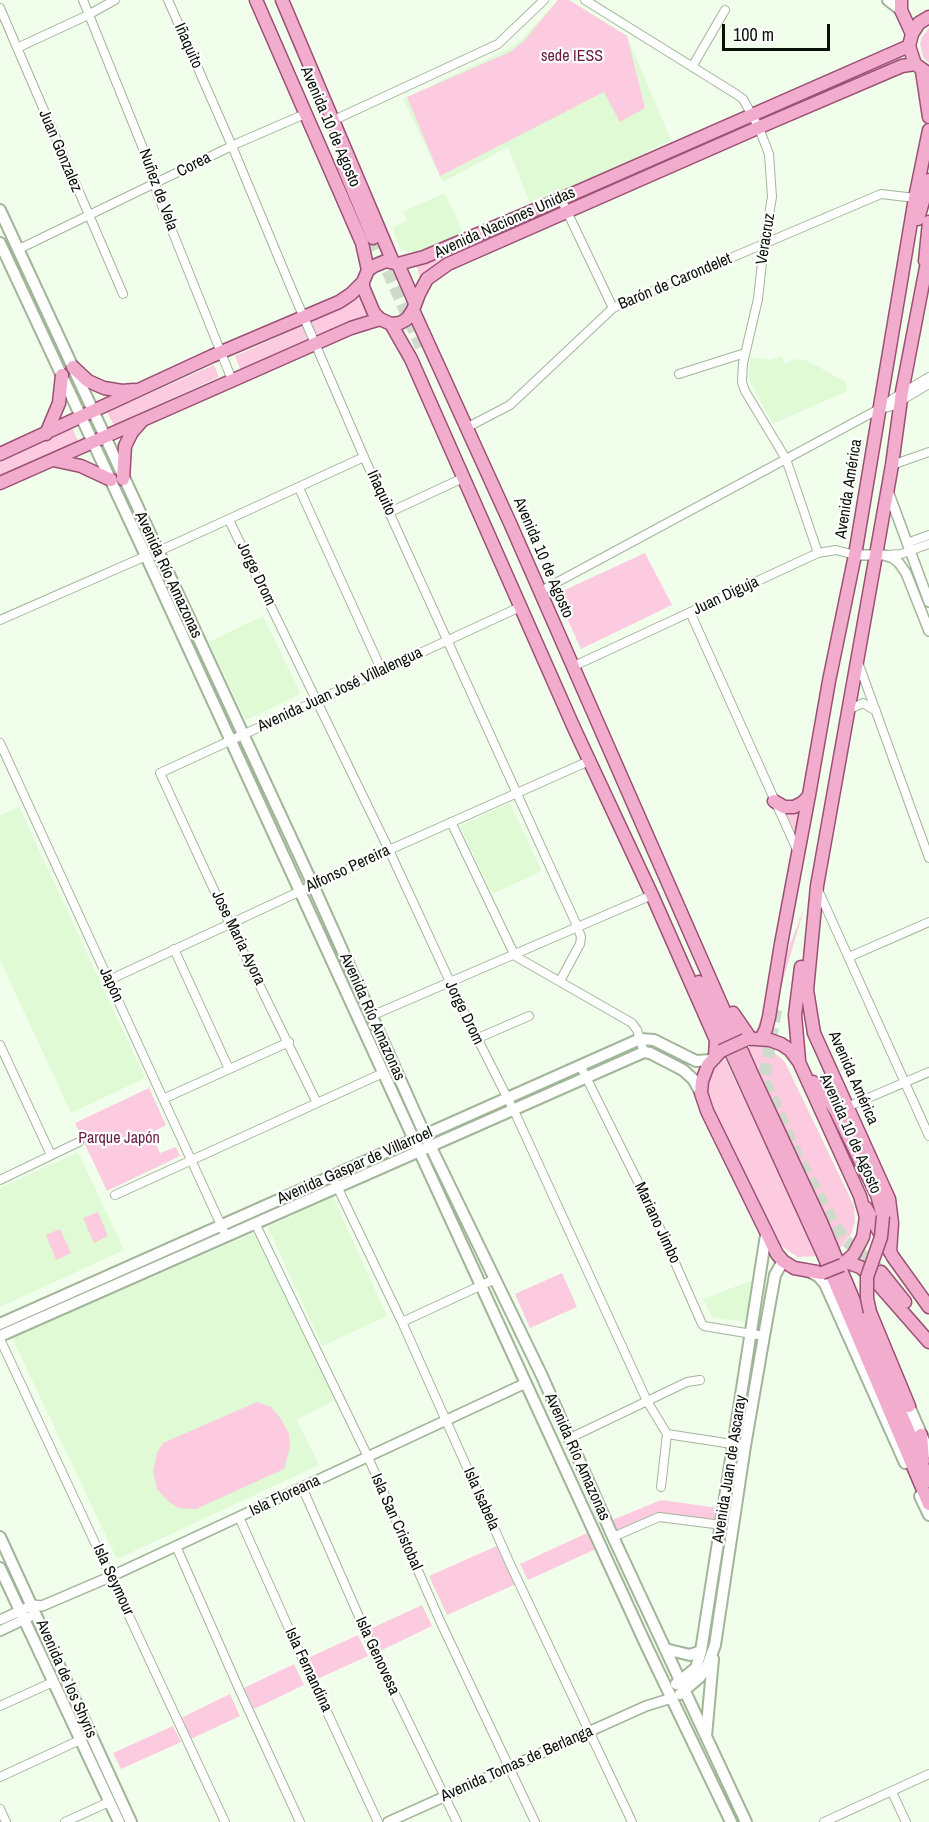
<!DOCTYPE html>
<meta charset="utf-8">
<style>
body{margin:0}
#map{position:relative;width:929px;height:1822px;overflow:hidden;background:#f1feec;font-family:"Archivo Narrow",sans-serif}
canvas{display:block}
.scale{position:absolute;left:722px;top:24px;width:108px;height:27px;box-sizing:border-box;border:3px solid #0a1107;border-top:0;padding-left:8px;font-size:18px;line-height:21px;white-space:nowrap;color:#0a1107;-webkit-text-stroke:4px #fff;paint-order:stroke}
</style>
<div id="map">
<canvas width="929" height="1822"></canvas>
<div class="scale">100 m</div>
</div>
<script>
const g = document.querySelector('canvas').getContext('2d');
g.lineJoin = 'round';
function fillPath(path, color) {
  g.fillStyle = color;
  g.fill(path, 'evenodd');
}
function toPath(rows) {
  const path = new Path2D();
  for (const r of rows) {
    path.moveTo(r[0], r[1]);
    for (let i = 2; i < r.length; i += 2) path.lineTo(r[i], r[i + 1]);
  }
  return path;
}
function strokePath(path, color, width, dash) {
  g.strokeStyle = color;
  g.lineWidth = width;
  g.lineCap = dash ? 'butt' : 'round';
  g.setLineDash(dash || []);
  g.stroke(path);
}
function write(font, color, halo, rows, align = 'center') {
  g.font = font + ' "Archivo Narrow",sans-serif';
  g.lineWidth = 4.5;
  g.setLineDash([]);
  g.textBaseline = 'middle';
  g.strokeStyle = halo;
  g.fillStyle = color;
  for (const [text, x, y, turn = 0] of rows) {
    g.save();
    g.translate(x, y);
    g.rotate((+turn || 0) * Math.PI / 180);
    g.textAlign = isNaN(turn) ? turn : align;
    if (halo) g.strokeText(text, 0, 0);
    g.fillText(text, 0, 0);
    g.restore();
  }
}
fillPath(toPath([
 [558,0,569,0,627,36,671,140,533,211,508,147,443,182,403,99,508,49,521,40],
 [445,193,466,239,428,255,401,250,392,228,407,220,402,212],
 [782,356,785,364,796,359,808,361,846,382,847,391,773,424,749,380,750,357,771,360],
 [263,616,301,694,246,720,209,642],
 [510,803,542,871,492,894,460,826],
 [19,807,145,1078,71,1113,0,960,0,815],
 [78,1152,124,1250,0,1307,0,1188],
 [333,1197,387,1316,322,1346,268,1227],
 [254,1233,335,1400,297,1420,319,1465,117,1559,12,1338],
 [753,1280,746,1322,712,1317,703,1299]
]), '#dffad5');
fillPath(toPath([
 [558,0,569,0,627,36,645,108,620,122,604,92,440,176,407,97,510,52,524,41],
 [929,28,929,63,923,57,920,44,922,37],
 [901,55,903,61,884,67,769,119,766,114],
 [740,127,742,132,577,205,575,199],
 [555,208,558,213,421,279,416,265,439,259],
 [359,295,369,315,347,322,240,369,235,356,339,309],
 [214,365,219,377,114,425,107,412],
 [72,428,79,442,0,478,0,460],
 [645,553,672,605,581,649,556,594],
 [802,807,797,837,784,809],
 [804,909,763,1048,774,1052,785,1062,854,1206,855,1222,851,1234,840,1248,787,1142,745,1051,749,1048],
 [725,1059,766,1146,820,1256,798,1257,775,1242,709,1105,706,1089,710,1073,718,1062],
 [149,1088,166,1125,151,1133,160,1153,176,1147,180,1156,107,1191,75,1123],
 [98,1212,108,1236,94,1243,83,1218],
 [60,1229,71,1253,56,1260,46,1235],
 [562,1273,577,1307,530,1328,515,1294],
 [257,1402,271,1407,281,1419,289,1434,290,1447,284,1469,196,1509,178,1508,168,1501,157,1489,153,1471,157,1453,163,1443],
 [661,1500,719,1508,715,1527,662,1521,618,1538,610,1521],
 [589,1532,596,1549,528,1580,520,1564],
 [499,1545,516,1584,447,1615,429,1576],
 [422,1605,432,1626,380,1651,370,1629],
 [358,1635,368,1656,317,1679,308,1658],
 [294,1664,304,1685,254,1709,244,1688],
 [230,1694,240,1716,191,1739,181,1718],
 [173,1726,181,1742,121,1769,113,1753]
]), '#fccbdf');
strokePath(toPath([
 [373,238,421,347],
 [776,1010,765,1073,765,1082,798,1158,830,1216,845,1240,879,1269]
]), '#cedaca', 12, [12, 6]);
const minor = toPath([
 [83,0,153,173,157,193,232,380],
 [168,0,232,146,292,290,364,457,578,928,581,937,580,944,560,981],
 [585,0,736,94,743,99,759,128,769,154,772,197,764,244,758,299,743,363,742,382,745,391,786,459,818,553],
 [0,8,123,294],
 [17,48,86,16,115,0],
 [692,67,725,10],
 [332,121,498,44,544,0],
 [561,199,613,308],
 [19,249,238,143,305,114],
 [679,374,745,353],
 [883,408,892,406,929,384],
 [466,428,510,405,613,308,881,194,915,198],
 [892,465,929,452],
 [299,488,382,671],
 [390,512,463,478],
 [229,520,389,850,463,1010,516,1115,647,1401,667,1434,745,1446],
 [907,543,929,535],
 [157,552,364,457],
 [887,555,901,554,929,544],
 [539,592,879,409,894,398,929,377],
 [690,612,798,852],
 [0,620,146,556],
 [858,662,929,858],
 [572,667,818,553,836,550,855,555],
 [848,710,863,703,876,711],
 [0,743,226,1236],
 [451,822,515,956,632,1023,637,1030,644,1052],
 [819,892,929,1136],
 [174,949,229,1069],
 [849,957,929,922],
 [109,980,389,850,589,761],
 [371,1016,652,895],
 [476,1039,529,1016],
 [0,1045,51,1155],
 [581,1067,651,1208,702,1324,704,1326,764,1336],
 [163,1099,289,1042],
 [317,1103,233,931,160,773,520,607],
 [847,1107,929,1072],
 [332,1176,402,1322,511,1566,632,1822],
 [0,1180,79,1142],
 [115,1195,383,1073],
 [255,1223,368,1457,441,1623,535,1822],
 [402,1322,495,1279],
 [0,1339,225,1822],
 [570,1438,687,1382,700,1380],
 [302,1487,375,1653,457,1822],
 [661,1487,667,1434],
 [239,1517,303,1660,378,1822],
 [613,1537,659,1517,722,1525],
 [176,1546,239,1689,300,1822],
 [0,1706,53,1682],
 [0,1777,80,1740],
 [892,1792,906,1822],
 [0,1809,6,1822],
 [65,1822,109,1802],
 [824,1822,929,1774]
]);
const tertiary = toPath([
 [888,491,929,602],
 [855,555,884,555,893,558,899,563,906,573,929,631],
 [0,1620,33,1605,42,1606,112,1576,526,1383],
 [0,1631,29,1617],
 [388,1822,646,1706,672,1698]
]);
const secondary = toPath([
 [888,0,901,10],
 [0,210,313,885,425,1135,542,1376,613,1537,746,1822],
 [0,243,146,556,647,1647,731,1822],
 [810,1272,818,1276,825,1284,905,1463],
 [0,1324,640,1039,654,1040,696,1061,711,1060],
 [0,1336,644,1052,650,1053,683,1070,693,1079,701,1093],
 [909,1406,929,1452],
 [920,1496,929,1515],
 [0,1537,131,1822],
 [0,1568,119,1822],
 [665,1649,690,1655,701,1651],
 [676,1684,696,1668,701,1651,766,1235],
 [680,1694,700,1677,707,1667,715,1645,745,1446,764,1336,775,1275,783,1261],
 [706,1736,713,1659]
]);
const primary = toPath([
 [256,0,362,243,368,270],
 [282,0,393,262],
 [901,0,901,10,912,34],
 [929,17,919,23,912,34,909,46,915,64,929,74],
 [922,71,929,117],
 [342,164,373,238],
 [918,219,929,180],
 [925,261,929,222],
 [398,264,415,303],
 [363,282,363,287,374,313,380,319],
 [413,310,510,523,751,1072,821,1222,929,1481],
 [391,324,411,359,574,728,652,895,716,1040,715,1056],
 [73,367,88,381,104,388,122,391,134,390],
 [46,434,59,403,62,375],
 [0,454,212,356,339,302,351,294,363,282,368,270,374,266,386,261,398,264,424,257,561,199,909,46],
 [53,460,81,466,111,480],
 [123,479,125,446,132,432,141,422],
 [0,483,351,328,380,319,391,324,400,323,407,319,413,310,419,294,427,279,448,264,769,123,902,66,915,64],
 [774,801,784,807,794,807,802,803,809,796],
 [699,982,823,1254,929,1504],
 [733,1013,751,1039],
 [755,1039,770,1040,781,1044,790,1050,799,1062,860,1196,866,1217,863,1237,854,1254,842,1265],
 [761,1039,766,1029,769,1017,781,944,809,795,829,681,855,555,915,198,929,130],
 [721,1051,708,1065,702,1081,701,1093,707,1111,777,1254,783,1261,794,1268,822,1273],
 [799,1060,795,1015,801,967],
 [813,1082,827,1097,836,1111,877,1195,883,1216],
 [866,1208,893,1257,929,1307],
 [890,1252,892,1223,889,1199,814,1033,807,990,817,886,892,465,902,392,929,252],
 [846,1262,860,1267,872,1277,929,1342],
 [881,1272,905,1302],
 [870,1312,909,1406],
 [921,1435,923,1461]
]);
strokePath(minor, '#a1b699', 10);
strokePath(tertiary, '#a1b699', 12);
strokePath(secondary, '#a1b699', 14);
strokePath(primary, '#9b5173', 15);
strokePath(minor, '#fff', 8);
strokePath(tertiary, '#fff', 9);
strokePath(secondary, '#fff', 10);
strokePath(primary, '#f2acce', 12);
const primaryBridge = toPath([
 [721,1051,745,1040],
 [822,1273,842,1265],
 [870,1312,867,1298,867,1277,881,1237,883,1216]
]);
strokePath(primaryBridge, '#9b5173', 15, []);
strokePath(primaryBridge, '#f2acce', 12);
write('16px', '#0a1107', '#fff', [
 ["Iñaquito",188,46,66],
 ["Avenida 10 de Agosto",330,127,67],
 ["Juan Gonzalez",60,151,67],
 ["Corea",194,165,-27],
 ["Nuñez de Vela",158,190,70],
 ["Avenida Naciones Unidas",505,223,-24],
 ["Veracruz",766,239,-81],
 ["Barón de Carondelet",675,282,-23],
 ["Avenida América",849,489,-81],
 ["Iñaquito",381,493,65],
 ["Avenida 10 de Agosto",543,558,67],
 ["Jorge Drom",256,574,64],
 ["Avenida Río Amazonas",168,575,65],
 ["Juan Diguja",726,596,-25],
 ["Avenida Juan José Villalengua",340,690,-25],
 ["Alfonso Pereira",348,869,-25],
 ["Jose Maria Ayora",238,938,64],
 ["Japón",111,985,65],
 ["Jorge Drom",464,1013,64],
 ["Avenida Río Amazonas",372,1017,66],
 ["Avenida América",853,1078,66],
 ["Avenida 10 de Agosto",850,1134,66],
 ["Avenida Gaspar de Villarroel",355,1166,-24],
 ["Mariano Jimbo",657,1223,65],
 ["Avenida Río Amazonas",577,1457,66],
 ["Avenida Juan de Ascaray",730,1469,-81],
 ["Isla Floreana",285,1496,-25],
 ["Isla Isabela",481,1499,66],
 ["Isla San Cristobal",396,1522,66],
 ["Isla Seymour",113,1580,65],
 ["Isla Genovesa",377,1656,65],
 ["Isla Fernandina",308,1670,65],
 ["Avenida de los Shyris",66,1679,66],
 ["Avenida Tomas de Berlanga",517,1764,-24]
]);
write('16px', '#681c45', '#fff', [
 ["sede IESS",572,57],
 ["Parque Japón",119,1139]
]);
</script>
